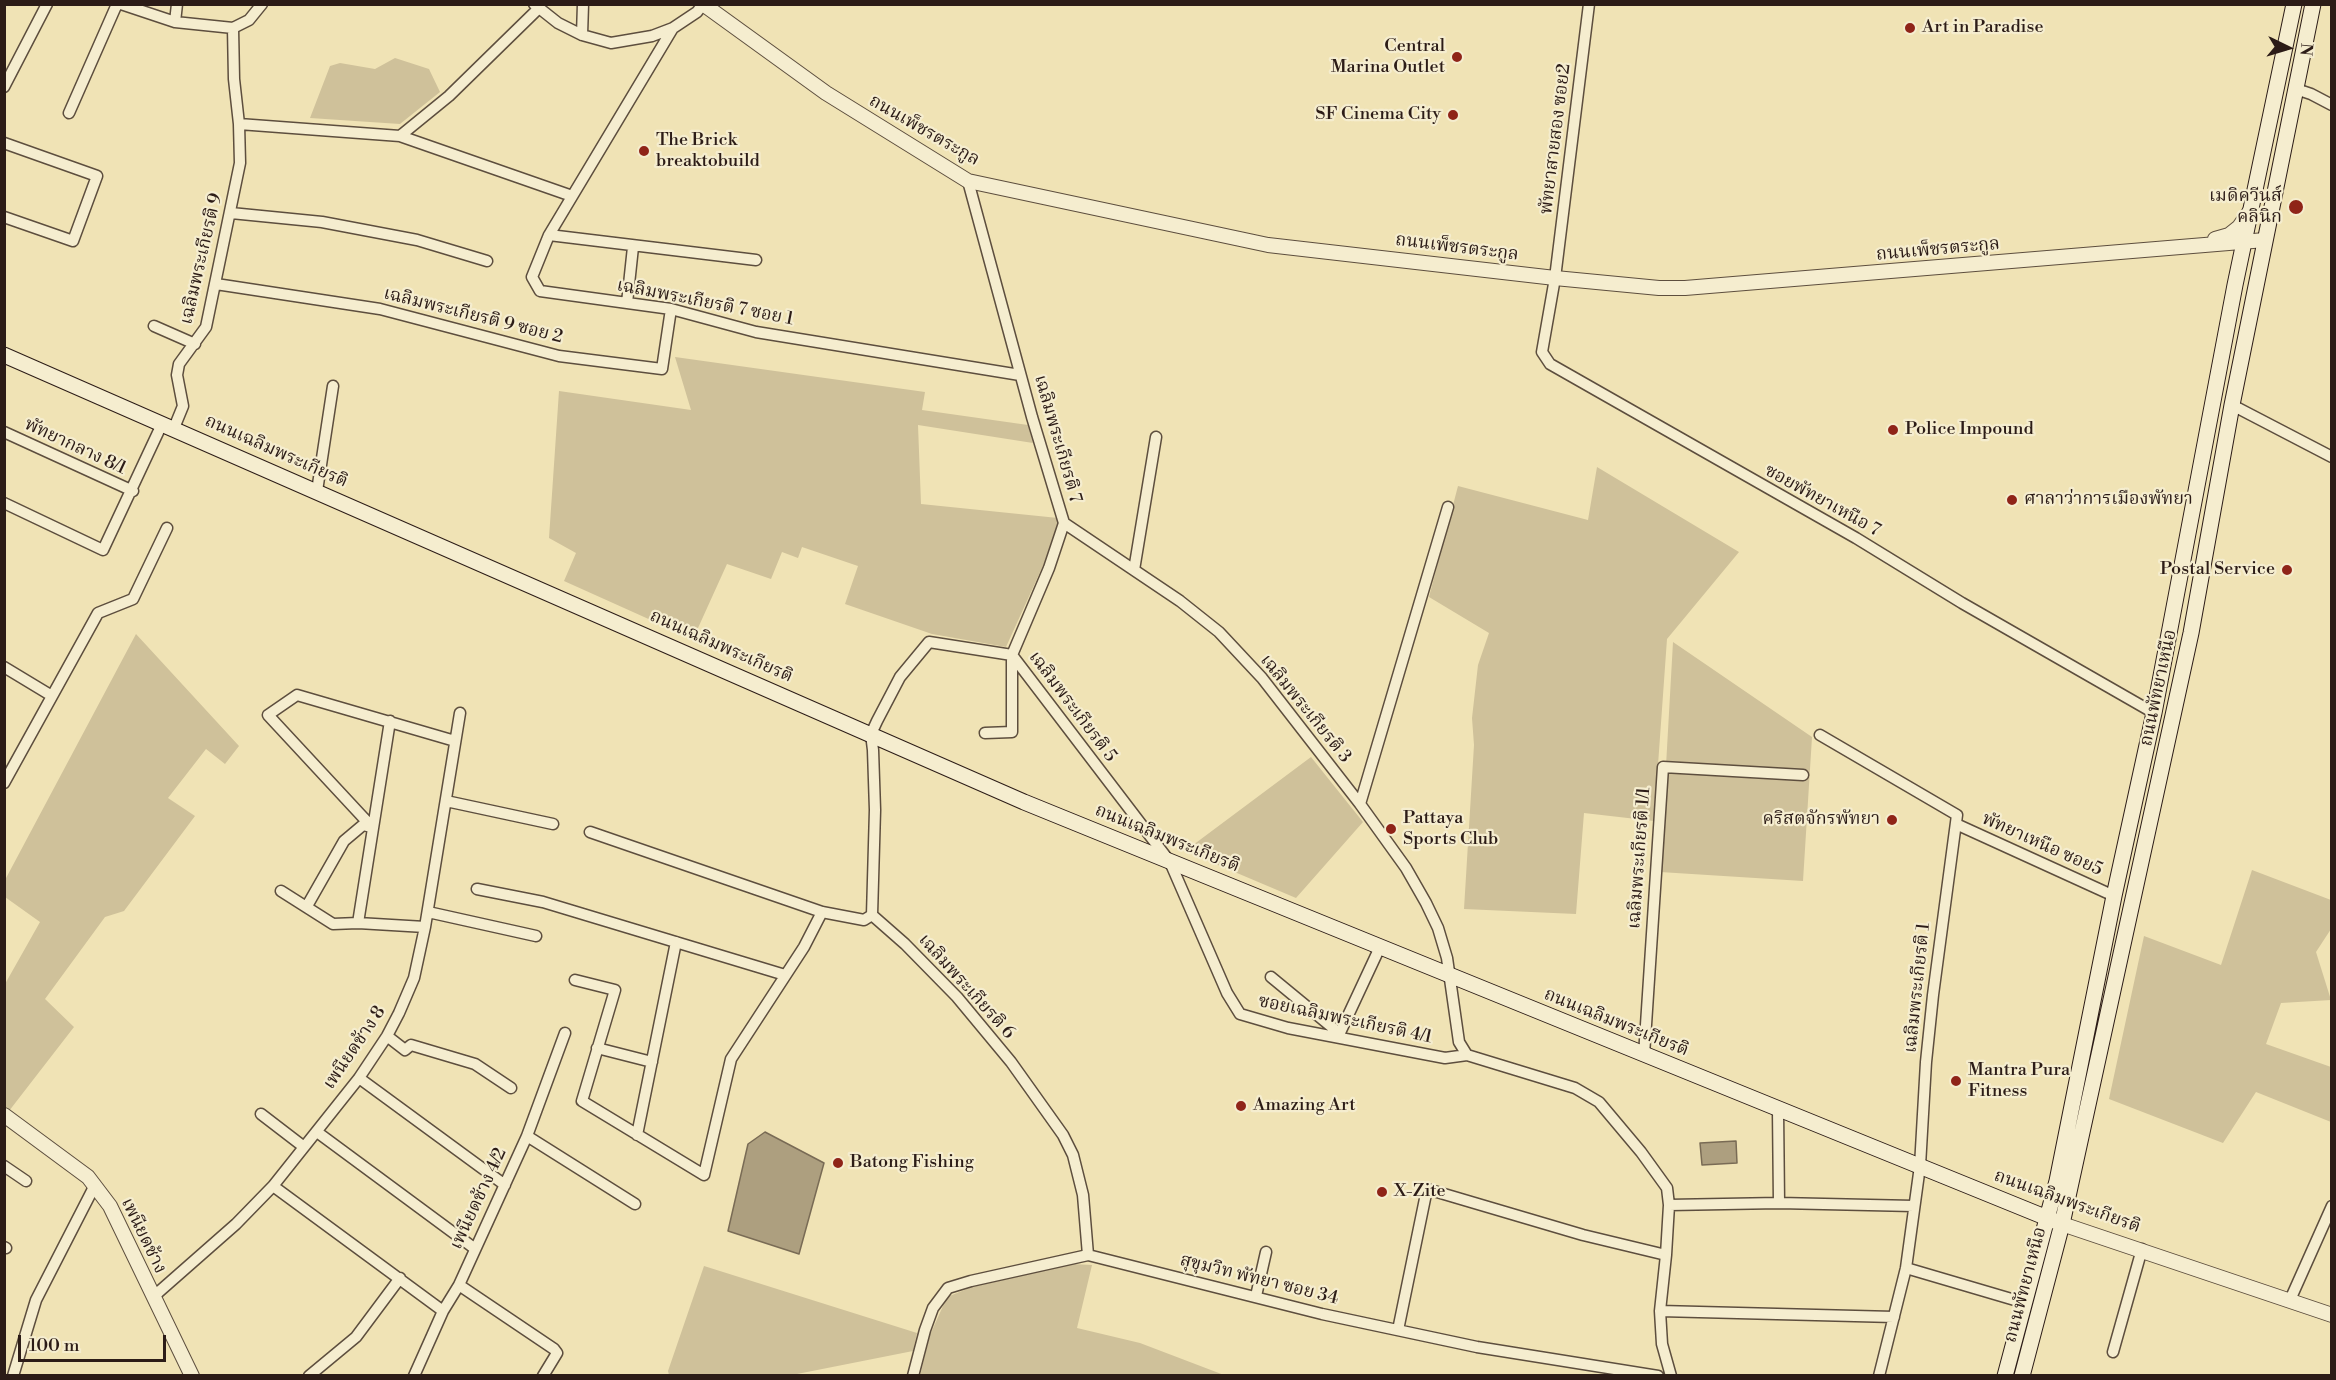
<!DOCTYPE html>
<meta charset="utf-8">
<style>
body{margin:0}
#map{position:relative;width:2336px;height:1380px;overflow:hidden;background:#f0e3b5;font-family:"Libre Bodoni",serif}
canvas{display:block}
.frame{position:absolute;inset:0;border:6px solid #2c1c17;pointer-events:none}
.north{position:absolute;left:2258px;top:18px;width:60px;height:60px;-webkit-text-stroke:4px #f5edcf;paint-order:stroke;rotate:95deg;font-size:16px;font-weight:700;line-height:24px;text-align:center;color:#2c1c17}
.north::after{content:'';display:block;margin:auto;width:21px;height:27px;background:#2c1c17;clip-path:polygon(50% 0,100% 100%,50% 72%,0 100%)}
.scale{position:absolute;left:18px;top:1335px;width:148px;height:27px;box-sizing:border-box;border:3px solid #2c1c17;border-top:0;padding-left:8px;font-size:18px;line-height:21px;white-space:nowrap;color:#2c1c17;-webkit-text-stroke:4px #f5edcf;paint-order:stroke}
</style>
<div id="map">
<canvas width="2336" height="1380"></canvas>
<div class="frame"></div>
<div class="north">N</div>
<div class="scale">100 m</div>
</div>
<script>
const g = document.querySelector('canvas').getContext('2d');
g.lineJoin = 'round';
function fillPath(path, color) {
  g.fillStyle = color;
  g.fill(path, 'evenodd');
}
function toPath(rows) {
  const path = new Path2D();
  for (const r of rows) {
    path.moveTo(r[0], r[1]);
    for (let i = 2; i < r.length; i += 2) path.lineTo(r[i], r[i + 1]);
  }
  return path;
}
function strokePath(path, color, width, dash) {
  g.strokeStyle = color;
  g.lineWidth = width;
  g.lineCap = dash ? 'butt' : 'round';
  g.setLineDash(dash || []);
  g.stroke(path);
}
function write(font, color, halo, rows, align = 'center') {
  g.font = font + ' "Libre Bodoni","Noto Serif Thai",serif';
  g.lineWidth = 4.5;
  g.setLineDash([]);
  g.textBaseline = 'middle';
  g.strokeStyle = halo;
  g.fillStyle = color;
  for (const [text, x, y, turn = 0] of rows) {
    g.save();
    g.translate(x, y);
    g.rotate((+turn || 0) * Math.PI / 180);
    g.textAlign = isNaN(turn) ? turn : align;
    if (halo) g.strokeText(text, 0, 0);
    g.fillText(text, 0, 0);
    g.restore();
  }
}
fillPath(toPath([
 [395,58,429,69,440,92,400,124,310,118,330,66,340,63,375,69],
 [675,357,925,392,922,410,1028,425,1033,443,918,425,921,504,1058,518,1056,537,1006,647,932,634,845,604,858,566,802,547,798,558,782,552,771,579,727,564,693,639,564,581,576,553,549,538,559,391,691,410],
 [1597,467,1739,552,1667,639,1654,821,1584,813,1576,914,1464,909,1474,745,1472,718,1478,665,1489,633,1429,597,1458,486,1588,520],
 [136,634,239,746,225,764,206,749,168,798,195,816,124,911,105,917,45,999,74,1027,9,1111,4,1108,5,984,40,922,5,897,5,880],
 [1673,642,1812,737,1803,881,1660,872],
 [1311,757,1363,822,1296,898,1185,851],
 [2252,870,2331,900,2331,929,2316,952,2331,1000,2281,1003,2266,1044,2331,1067,2331,1122,2256,1092,2223,1143,2109,1099,2144,936,2221,965],
 [1072,1264,1092,1265,1077,1328,1140,1343,1224,1375,920,1376,930,1335,947,1297,972,1287],
 [704,1266,917,1333,913,1351,792,1375,669,1375,668,1371]
]), '#cfc19a');
const water = toPath([
 [765,1132,824,1163,799,1254,728,1231,748,1144,765,1132],
 [1736,1141,1737,1163,1702,1165,1700,1143,1736,1141]
]);
fillPath(water, '#ad9f7f');
strokePath(water, '#796b55', 1.5);
const minor = toPath([
 [121,4,175,22,233,28,249,20,262,4],
 [534,4,558,23,582,35,611,43,652,36,673,28,697,12,703,4],
 [1589,4,1555,278,1542,352,1550,364,1856,538,1962,603,2154,713],
 [175,22,177,4],
 [673,28,549,235,532,277,540,291,671,309,756,332,1020,375],
 [582,35,583,4],
 [4,87,47,4],
 [2296,89,2311,94,2332,105],
 [69,113,117,4],
 [239,124,400,136,572,196],
 [400,136,449,96,538,9],
 [4,143,97,176,73,241,4,217],
 [968,181,1032,417,1064,523,1049,568,1012,655,929,642,900,677,877,721,871,734,873,750,875,810,872,915,905,944,957,997,1011,1062,1063,1135,1073,1155,1083,1195,1088,1255],
 [231,213,322,222,417,240,487,261],
 [549,235,756,260],
 [216,284,380,309,559,356,662,369,671,309],
 [627,303,633,247],
 [154,326,195,344],
 [2232,405,2332,457],
 [174,428,183,406,177,375,179,364,206,327,240,163,239,124,234,79,233,28],
 [4,432,133,491],
 [317,491,333,386],
 [4,503,103,550,162,424],
 [1064,523,1180,601,1219,632,1262,678,1360,804,1406,868,1426,903,1438,928,1447,958,1459,1042,1467,1055,1575,1088,1599,1102,1641,1152,1667,1188,1669,1205,1666,1255,1660,1311,1662,1344,1671,1376],
 [1134,570,1156,437],
 [4,667,52,696],
 [985,733,1012,732,1012,655,1170,862,1227,993,1240,1014,1288,1028,1445,1058,1467,1055],
 [1820,735,1957,815,1933,995,1926,1062,1920,1166,1906,1268,1879,1376],
 [4,783,98,613,133,599,167,528],
 [446,801,553,824],
 [1360,804,1448,507],
 [1956,824,2114,896],
 [372,827,268,715,297,695,455,741],
 [590,832,822,912,864,920,872,915],
 [477,889,543,902,785,975],
 [281,891,333,924,358,923,425,927],
 [307,906,344,841,363,825,372,827],
 [428,912,536,936],
 [358,923,390,721],
 [1271,977,1339,1033],
 [575,980,615,990,582,1101,704,1175,731,1059,804,947,822,912],
 [387,1036,405,1050,411,1045,475,1064,511,1088],
 [1338,1037,1380,947],
 [597,1048,652,1062],
 [1644,1055,1663,767,1803,775],
 [359,1078,505,1185],
 [1778,1110,1779,1203],
 [261,1114,304,1147],
 [317,1132,474,1248],
 [637,1135,676,942],
 [527,1136,635,1204],
 [4,1166,26,1181],
 [273,1186,443,1311],
 [1669,1205,1779,1203,1914,1206],
 [4,1247,6,1248],
 [1906,1268,2025,1303],
 [459,1285,554,1349,557,1353,543,1376],
 [1256,1296,1266,1252],
 [153,1297,236,1224,273,1186,359,1078,387,1036,399,1013,414,978,425,927,460,713],
 [2290,1300,2332,1206],
 [1660,1311,1894,1317],
 [1398,1330,1427,1189,1583,1235,1666,1255],
 [2113,1352,2142,1249],
 [13,1376,36,1300,95,1185],
 [309,1376,356,1337,400,1278],
 [414,1376,443,1311,459,1285,527,1136,565,1033],
 [913,1376,925,1330,933,1308,948,1288,971,1281,1088,1255,1322,1314,1477,1347,1658,1376]
]);
const tertiary = toPath([
 [703,4,826,93,968,181,1268,245,1555,278,1659,288,1685,288,2265,240],
 [2215,239,2229,235,2239,227,2250,211],
 [4,1115,88,1177,110,1206,192,1376],
 [2062,1224,2332,1315]
]);
const secondary = toPath([
 [4,355,1024,802,2062,1224],
 [2005,1376,2057,1181,2114,896,2154,713,2235,285,2294,4],
 [2022,1376,2062,1224,2191,633,2232,405,2313,4]
]);
strokePath(minor, '#5d4e3e', 13);
strokePath(tertiary, '#5d4e3e', 16);
strokePath(secondary, '#2c1c17', 17);
strokePath(minor, '#f5edcf', 10);
strokePath(tertiary, '#f5edcf', 14);
strokePath(secondary, '#f5edcf', 15);
for (const [x, y, r, color] of [
 [1910,28,6,"#8f2418"],
 [1457,57,6,"#8f2418"],
 [1453,115,6,"#8f2418"],
 [644,151,6,"#8f2418"],
 [2296,207,8,"#8f2418"],
 [1893,430,6,"#8f2418"],
 [2012,500,6,"#8f2418"],
 [2287,570,6,"#8f2418"],
 [1892,820,6,"#8f2418"],
 [1391,829,6,"#8f2418"],
 [1956,1081,6,"#8f2418"],
 [1241,1106,6,"#8f2418"],
 [838,1163,6,"#8f2418"],
 [1382,1192,6,"#8f2418"]
]) {
  const dot = new Path2D();
  dot.arc(x, y, r, 0, 2 * Math.PI);
  g.fillStyle = color;
  g.fill(dot);
  strokePath(dot, '#f5edcf', 2);
}
write('18px', '#2c1c17', '#f5edcf', [
 ["Art in Paradise",1922,28],
 ["Central",1445,47,"right"],
 ["Marina Outlet",1445,68,"right"],
 ["SF Cinema City",1441,115,"right"],
 ["The Brick",656,141],
 ["breaktobuild",656,162],
 ["เมดิควีนส์",2282,197,"right"],
 ["คลินิก",2282,218,"right"],
 ["Police Impound",1905,430],
 ["ศาลาว่าการเมืองพัทยา",2024,500],
 ["Postal Service",2275,570,"right"],
 ["Pattaya",1403,819],
 ["Sports Club",1403,840],
 ["คริสตจักรพัทยา",1880,820,"right"],
 ["Mantra Pura",1968,1071],
 ["Fitness",1968,1092],
 ["Amazing Art",1253,1106],
 ["Batong Fishing",850,1163],
 ["X-Zite",1394,1192]
], 'left');
write('18px', '#2c1c17', '#f5edcf', [
 ["ถนนเพ็ชรตระกูล",924,131,30],
 ["พัทยาสายสอง ซอย2",1556,139,-83],
 ["ถนนเพ็ชรตระกูล",1457,248,7],
 ["ถนนเพ็ชรตระกูล",1938,250,-5],
 ["เฉลิมพระเกียรติ 9",202,259,-77],
 ["เฉลิมพระเกียรติ 7 ซอย 1",705,303,11],
 ["เฉลิมพระเกียรติ 9 ซอย 2",473,316,14],
 ["เฉลิมพระเกียรติ 7",1057,439,74],
 ["พัทยากลาง 8/1",75,447,25],
 ["ถนนเฉลิมพระเกียรติ",276,452,24],
 ["ซอยพัทยาเหนือ 7",1822,501,29],
 ["ถนนเฉลิมพระเกียรติ",721,647,24],
 ["ถนนพัทยาเหนือ",2159,688,-78],
 ["เฉลิมพระเกียรติ 5",1072,707,53],
 ["เฉลิมพระเกียรติ 3",1305,709,51],
 ["ถนนเฉลิมพระเกียรติ",1167,839,22],
 ["พัทยาเหนือ ซอย5",2042,845,24],
 ["เฉลิมพระเกียรติ 1/1",1640,858,-86],
 ["เฉลิมพระเกียรติ 6",966,987,48],
 ["เฉลิมพระเกียรติ 1",1918,988,-84],
 ["ซอยเฉลิมพระเกียรติ 4/1",1345,1020,12],
 ["ถนนเฉลิมพระเกียรติ",1616,1023,22],
 ["เพนียดช้าง 8",355,1048,-56],
 ["เพนียดช้าง 4/2",479,1199,-65],
 ["ถนนเฉลิมพระเกียรติ",2067,1202,20],
 ["เพนียดช้าง",143,1236,64],
 ["สุขุมวิท พัทยา ซอย 34",1259,1280,14],
 ["ถนนพัทยาเหนือ",2026,1285,-75]
]);
</script>
